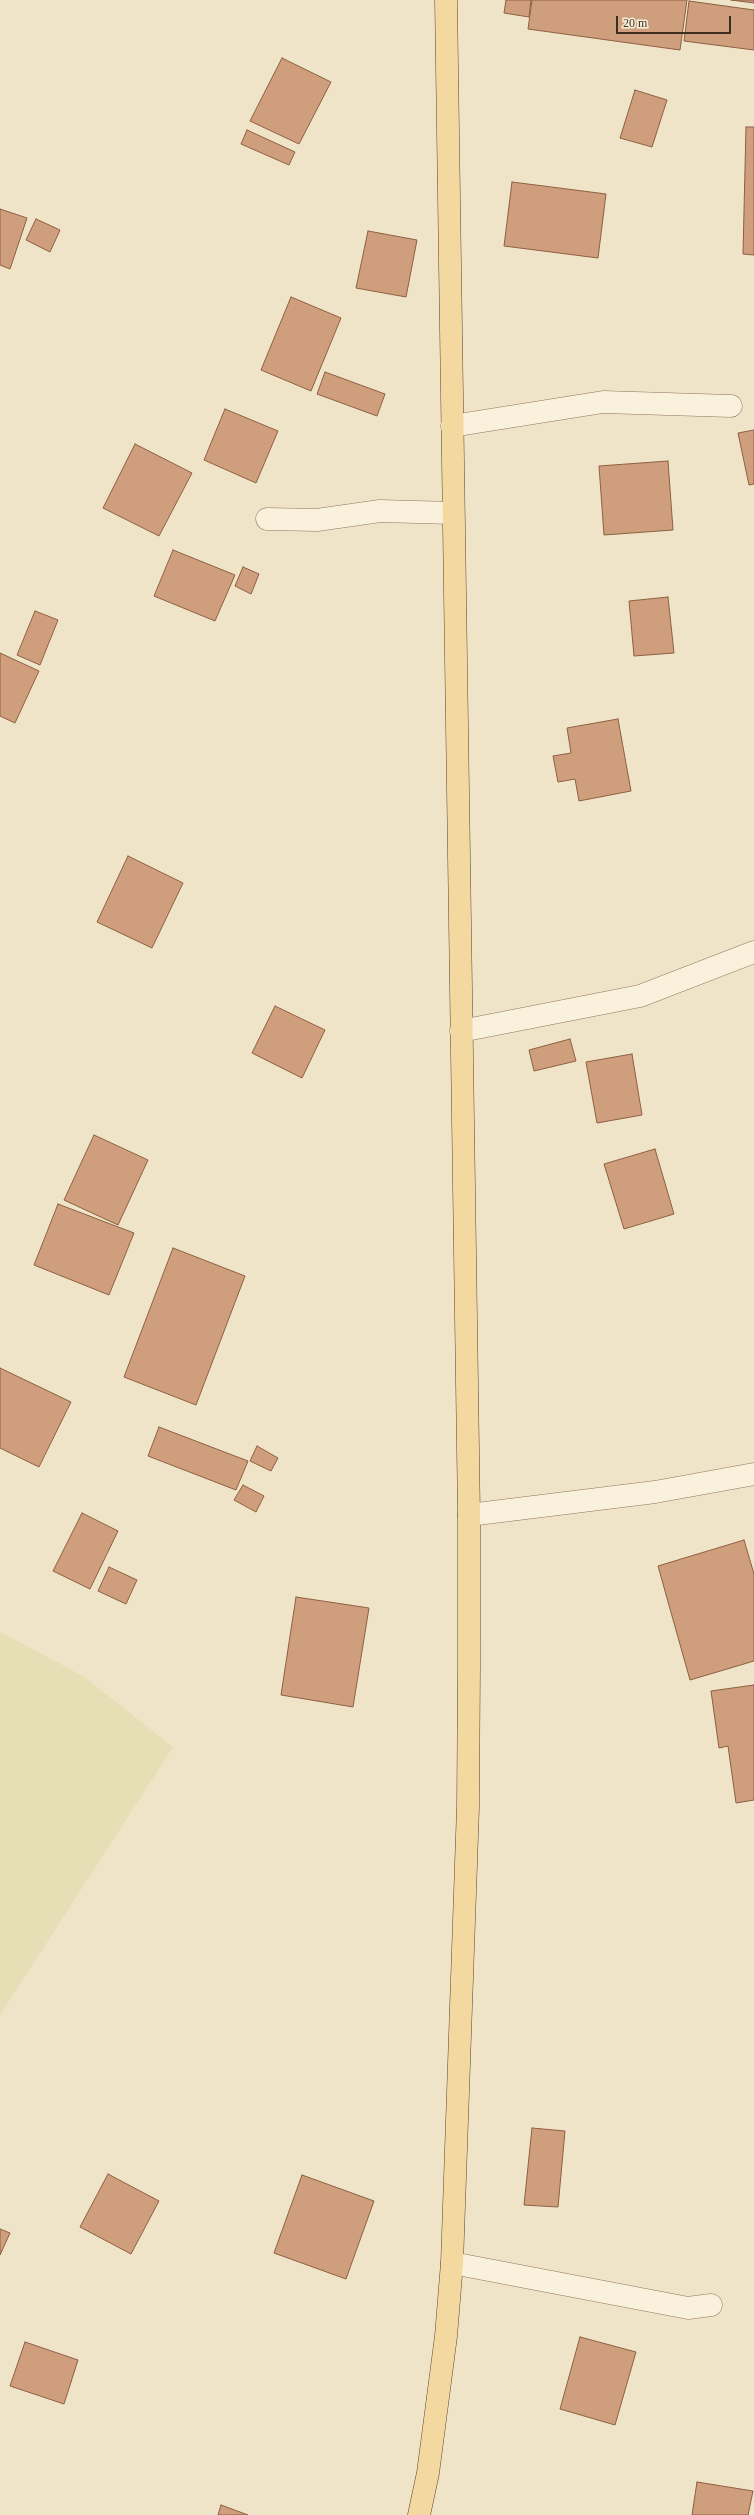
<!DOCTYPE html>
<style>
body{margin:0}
#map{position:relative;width:754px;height:2515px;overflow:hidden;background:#f0e4c8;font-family:Georgia,serif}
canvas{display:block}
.scale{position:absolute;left:616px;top:16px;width:115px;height:18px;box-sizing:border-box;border:2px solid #3d2e20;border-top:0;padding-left:5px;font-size:12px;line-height:14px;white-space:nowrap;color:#3d2e20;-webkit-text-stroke:3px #f7eed8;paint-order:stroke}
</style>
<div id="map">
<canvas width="754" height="2515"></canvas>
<div class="scale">20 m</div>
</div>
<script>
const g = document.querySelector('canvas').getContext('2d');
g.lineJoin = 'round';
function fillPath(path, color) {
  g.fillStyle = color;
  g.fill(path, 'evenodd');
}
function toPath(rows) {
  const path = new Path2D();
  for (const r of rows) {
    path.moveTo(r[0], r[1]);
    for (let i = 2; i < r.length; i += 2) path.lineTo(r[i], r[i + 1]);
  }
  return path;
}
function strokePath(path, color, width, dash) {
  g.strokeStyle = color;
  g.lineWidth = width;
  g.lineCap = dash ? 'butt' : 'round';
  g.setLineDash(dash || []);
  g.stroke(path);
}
fillPath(toPath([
 [0,1632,83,1676,173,1747,0,2015]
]), '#e6deb5');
const building = toPath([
 [506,0,531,0,529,17,504,13,506,0],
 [532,0,687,0,680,50,528,29,532,0],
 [731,0,754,0,754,3,731,0],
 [689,1,754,10,754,50,684,41,689,1],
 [282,58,331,82,299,144,250,121,282,58],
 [635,90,667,100,652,147,620,138,635,90],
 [746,127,754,127,754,255,743,254,746,127],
 [247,130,295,152,289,165,241,144,247,130],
 [512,182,606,194,598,258,504,246,512,182],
 [0,209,27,218,10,269,0,265,0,209],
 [36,219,60,230,50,252,26,240,36,219],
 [368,231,417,240,406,297,356,288,368,231],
 [291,297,341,318,311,391,261,370,291,297],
 [325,372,385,394,377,416,317,394,325,372],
 [225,409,278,431,256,483,204,460,225,409],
 [754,430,754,484,749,485,738,433,754,430],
 [135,444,192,473,159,536,103,508,135,444],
 [668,461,673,530,604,535,599,466,668,461],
 [173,550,235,575,215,621,154,596,173,550],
 [243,567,259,574,251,594,235,586,243,567],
 [668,597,674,653,634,656,629,601,668,597],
 [35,611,58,620,40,665,17,655,35,611],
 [0,653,39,671,15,723,0,716,0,653],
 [618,719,631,791,579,801,575,779,558,782,553,756,571,753,567,728,618,719],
 [128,856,183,883,152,948,97,922,128,856],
 [275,1006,325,1030,302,1078,252,1053,275,1006],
 [570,1039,576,1061,534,1071,529,1050,570,1039],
 [632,1054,642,1115,597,1123,586,1062,632,1054],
 [94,1135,148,1160,118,1225,64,1200,94,1135],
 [655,1149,674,1214,624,1229,604,1164,655,1149],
 [58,1204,134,1233,109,1295,34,1265,58,1204],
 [173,1248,245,1276,196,1405,124,1377,173,1248],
 [0,1368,71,1402,39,1467,0,1448,0,1368],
 [159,1427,248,1461,236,1490,148,1456,159,1427],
 [257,1446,278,1458,271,1471,250,1461,257,1446],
 [243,1485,264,1496,256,1512,234,1500,243,1485],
 [82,1513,118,1531,90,1589,53,1571,82,1513],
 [744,1540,754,1574,754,1661,690,1680,658,1566,744,1540],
 [109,1567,137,1580,126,1604,98,1591,109,1567],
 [296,1597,369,1608,353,1707,281,1695,296,1597],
 [754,1685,754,1800,736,1803,728,1746,719,1748,711,1691,754,1685],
 [532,2128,565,2131,558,2207,524,2205,532,2128],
 [108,2174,159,2201,131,2254,80,2227,108,2174],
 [302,2175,374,2201,346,2279,274,2253,302,2175],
 [0,2229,10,2233,0,2255,0,2229],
 [580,2337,636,2352,615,2425,560,2409,580,2337],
 [25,2342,78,2360,64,2404,10,2386,25,2342],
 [697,2482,753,2491,748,2515,692,2515,697,2482],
 [221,2505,248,2515,218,2515,221,2505]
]);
fillPath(building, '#cf9f7d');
strokePath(building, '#8d5f41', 1);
const minor = toPath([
 [452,426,603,402,731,406],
 [267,519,317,520,380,511,453,513],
 [461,1031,640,996,754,952],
 [469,1515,655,1492,754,1474],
 [452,2263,688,2308,711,2305]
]);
const major = toPath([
 [419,2515,428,2473,446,2336,452,2263,468,1807,469,1667,469,1515,446,0]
]);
strokePath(minor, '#8d765c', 23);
strokePath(major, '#5b4430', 23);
strokePath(minor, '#faf1dc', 22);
strokePath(major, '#f3d9a0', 22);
</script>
